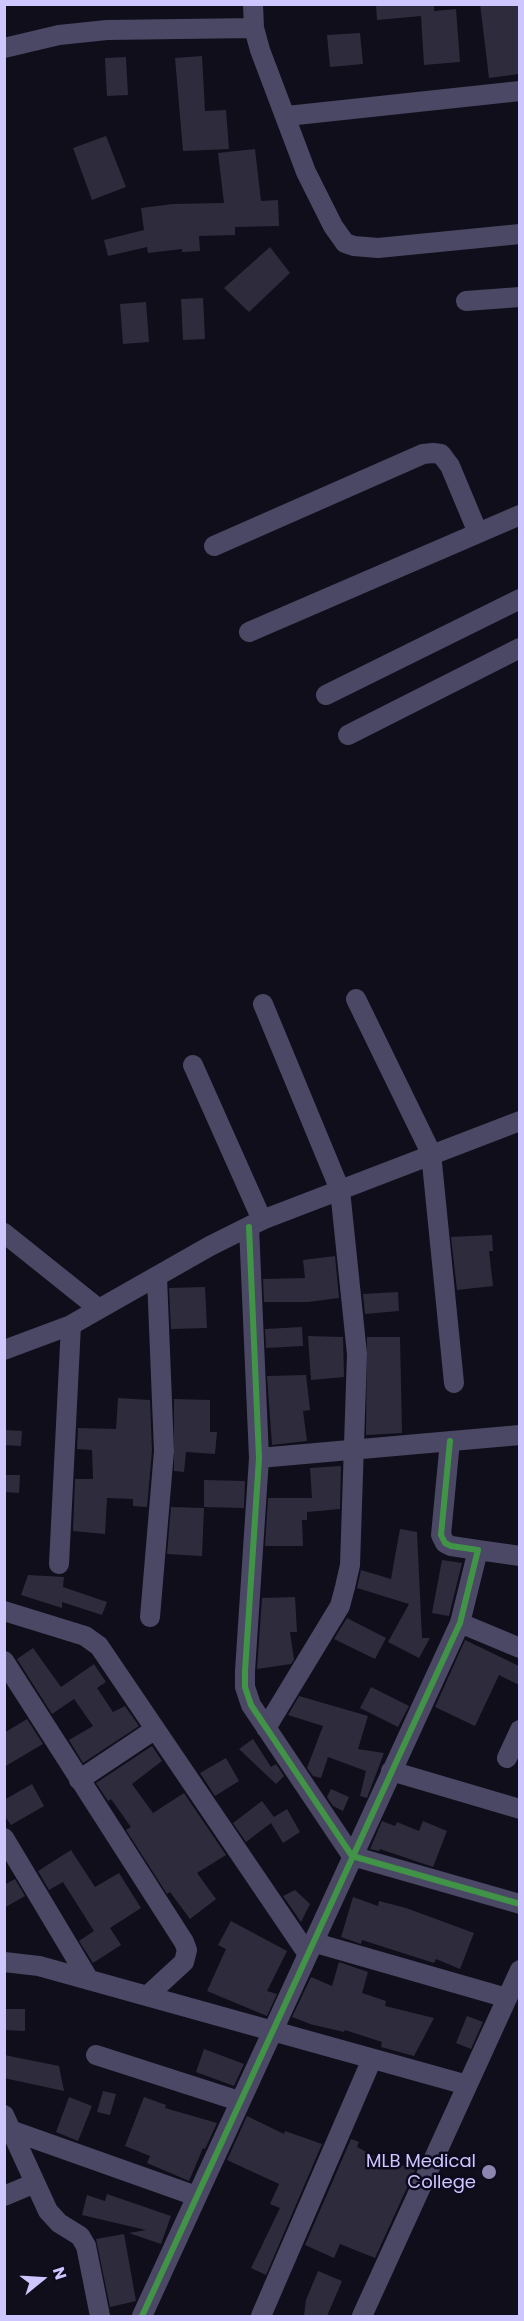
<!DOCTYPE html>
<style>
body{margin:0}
#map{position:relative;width:524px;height:2321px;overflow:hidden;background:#100e1a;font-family:Poppins,sans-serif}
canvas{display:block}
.frame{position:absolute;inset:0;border:6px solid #cec7ff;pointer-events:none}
.north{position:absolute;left:12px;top:2249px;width:60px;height:60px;-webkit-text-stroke:4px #0d0a1e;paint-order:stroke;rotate:72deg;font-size:16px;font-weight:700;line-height:24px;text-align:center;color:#cec7ff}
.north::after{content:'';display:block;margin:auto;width:21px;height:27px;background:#cec7ff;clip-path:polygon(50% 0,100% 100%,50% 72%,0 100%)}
</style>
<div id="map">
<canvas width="524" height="2321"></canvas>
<div class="frame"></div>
<div class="north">N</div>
</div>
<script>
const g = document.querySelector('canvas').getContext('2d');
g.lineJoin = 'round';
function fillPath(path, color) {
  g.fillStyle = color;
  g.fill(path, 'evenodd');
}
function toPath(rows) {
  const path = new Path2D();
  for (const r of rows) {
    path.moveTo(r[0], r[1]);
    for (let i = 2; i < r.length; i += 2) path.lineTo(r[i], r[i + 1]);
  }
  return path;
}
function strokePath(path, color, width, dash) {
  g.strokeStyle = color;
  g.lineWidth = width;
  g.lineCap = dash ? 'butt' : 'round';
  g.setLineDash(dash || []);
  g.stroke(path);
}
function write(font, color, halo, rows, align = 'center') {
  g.font = font + ' Poppins,sans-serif';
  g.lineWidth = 5;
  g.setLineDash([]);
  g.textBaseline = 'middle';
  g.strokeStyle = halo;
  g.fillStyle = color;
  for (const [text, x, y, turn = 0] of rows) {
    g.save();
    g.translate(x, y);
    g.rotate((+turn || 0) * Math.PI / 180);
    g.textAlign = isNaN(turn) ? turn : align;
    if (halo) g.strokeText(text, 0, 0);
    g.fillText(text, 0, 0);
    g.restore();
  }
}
fillPath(toPath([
 [376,4,434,4,434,11,456,9,460,62,424,65,421,16,377,20],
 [480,4,519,4,519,74,489,78],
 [360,33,363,64,330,67,327,35],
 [202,56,205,111,226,110,229,149,183,151,175,58],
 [126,57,128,95,107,96,105,58],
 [106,136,126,187,92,200,73,148],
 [255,149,261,201,278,200,279,226,235,227,235,235,199,236,200,251,182,252,182,249,148,253,147,247,108,256,104,240,144,230,141,208,173,204,224,203,218,153],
 [270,247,290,273,249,312,224,288],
 [203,298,205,339,183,340,181,299],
 [146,302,149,342,123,344,120,304],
 [492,1235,493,1251,489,1251,493,1286,457,1290,451,1237],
 [335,1256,339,1298,308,1302,264,1302,263,1279,305,1278,303,1260],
 [205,1287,207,1328,171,1329,169,1288],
 [398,1292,399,1311,365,1314,363,1294],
 [302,1327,303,1346,266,1348,265,1329],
 [308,1336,343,1337,344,1377,311,1380],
 [367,1337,400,1337,402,1433,366,1435],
 [306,1375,310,1410,303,1411,307,1441,272,1445,267,1376],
 [118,1398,150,1400,152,1451,147,1507,133,1506,133,1499,107,1498,105,1534,73,1531,75,1479,93,1479,92,1450,77,1449,78,1428,116,1429],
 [174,1399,210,1400,210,1432,217,1432,215,1454,186,1452,184,1472,174,1471],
 [4,1430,22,1431,21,1446,4,1445],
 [341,1466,340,1509,307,1512,307,1520,302,1520,303,1546,265,1546,268,1498,312,1498,310,1468],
 [4,1475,20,1475,19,1493,4,1492],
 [204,1480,245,1481,244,1508,204,1507],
 [171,1507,204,1508,202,1556,167,1554],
 [400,1529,417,1532,422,1638,430,1638,419,1658,388,1642,409,1604,357,1588,361,1570,391,1579],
 [442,1560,462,1563,449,1616,432,1613],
 [28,1575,64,1577,63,1587,107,1602,102,1615,62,1602,62,1608,21,1595],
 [295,1597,297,1632,290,1632,294,1660,291,1664,257,1669,262,1598],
 [347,1618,386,1638,375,1659,334,1639],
 [465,1640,519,1666,519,1685,499,1675,475,1726,435,1707],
 [33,1648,61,1687,94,1664,106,1682,97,1688,113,1712,125,1706,139,1726,83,1763,69,1740,93,1726,74,1699,52,1714,17,1659],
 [371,1687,409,1706,398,1727,360,1708],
 [299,1696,368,1716,358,1749,384,1753,367,1798,360,1796,366,1771,328,1757,321,1778,313,1776,307,1768,323,1726,288,1715],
 [27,1719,43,1744,4,1767,4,1733],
 [253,1739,271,1767,276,1764,284,1776,276,1784,239,1749],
 [152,1746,162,1761,132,1784,153,1813,184,1793,226,1855,197,1873,216,1899,190,1919,170,1892,167,1894,126,1830,131,1827,111,1799,108,1801,96,1783],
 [226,1758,239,1781,215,1796,200,1773],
 [32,1784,44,1806,11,1825,4,1815,4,1800],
 [331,1789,349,1797,343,1811,333,1806,327,1797],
 [262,1801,274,1817,287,1809,300,1832,283,1843,271,1823,246,1842,233,1823],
 [382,1821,395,1826,397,1822,419,1831,423,1821,447,1831,433,1867,380,1849,379,1851,370,1849],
 [71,1850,95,1887,119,1873,141,1908,110,1928,121,1945,93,1963,79,1941,94,1931,63,1882,49,1890,38,1871],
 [15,1879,25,1896,4,1908,4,1885],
 [295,1890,310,1904,301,1922,283,1896],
 [353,1897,378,1906,379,1901,406,1908,474,1933,460,1969,436,1959,434,1963,362,1940,361,1944,341,1937],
 [231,1921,287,1951,267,1991,277,1994,267,2016,207,1991,226,1949,218,1945],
 [339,1962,368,1972,362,1993,386,2001,385,2006,434,2018,414,2056,381,2047,382,2042,345,2030,344,2032,310,2024,292,2017,311,1977,332,1986],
 [4,2009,25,2009,25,2031,4,2030],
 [467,2016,483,2022,471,2049,456,2043],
 [204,2049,244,2064,234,2086,196,2072],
 [4,2055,59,2066,64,2091,4,2078],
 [103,2091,116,2094,110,2115,97,2112],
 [69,2097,92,2106,78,2141,56,2132],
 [144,2097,166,2105,165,2108,217,2123,205,2149,203,2148,189,2181,147,2163,150,2156,125,2146],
 [247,2116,284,2134,285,2131,322,2144,266,2275,251,2268,280,2208,270,2204,279,2184,227,2160],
 [351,2139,359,2142,357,2147,395,2167,396,2163,415,2170,375,2258,340,2244,334,2258,305,2245],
 [107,2194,171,2216,161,2244,129,2233,146,2230,82,2215,87,2195,105,2201],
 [124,2234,136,2301,110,2307,96,2239],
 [318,2271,342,2281,327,2316,304,2316,306,2300]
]), '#2e2b3d');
strokePath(toPath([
 [253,4,254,28,260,50,306,172,333,226,345,243,354,246,378,248,520,234],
 [4,48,59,35,107,30,254,28],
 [287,116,520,91],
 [466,301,520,297],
 [214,546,423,454,433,453,441,454,450,466,478,533],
 [249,632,520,515],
 [326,695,520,599],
 [348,735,520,648],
 [356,999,431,1153,454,1383],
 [263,1004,340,1190,357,1354,350,1565,345,1587,340,1606,266,1728],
 [193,1065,262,1220],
 [249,1227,259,1458,245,1671,245,1687,251,1705,352,1856,520,1904],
 [4,1233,99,1309],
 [4,1350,71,1325,210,1246,262,1220,520,1121],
 [259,1458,520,1435],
 [478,1550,520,1556],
 [59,1564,71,1325],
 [4,1611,85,1636,99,1646,307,1953],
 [150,1617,164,1451,157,1277],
 [460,1623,520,1648],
 [4,1661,184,1942,187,1950,184,1962,147,1996],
 [507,1758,520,1730],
 [391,1771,520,1809],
 [79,1780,154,1730],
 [4,1838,89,1980],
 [312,1942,507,1998],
 [4,1962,39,1966,467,2085],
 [96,2055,239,2101],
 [4,2115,48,2211,59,2223,80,2236,86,2246,100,2316],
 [10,2130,196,2196],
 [4,2196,35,2183],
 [142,2316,460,1623,478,1550,451,1546,445,1543,441,1535,450,1441],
 [261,2316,372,2059],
 [362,2316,520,1970]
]), '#4a4864', 20);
strokePath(toPath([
 [249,1227,259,1458,245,1671,245,1687,251,1705,352,1856,520,1904],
 [142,2316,460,1623,478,1550,451,1546,445,1543,441,1535,450,1441]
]), '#419447', 6);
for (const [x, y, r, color] of [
 [489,2172,8,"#8c86af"]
]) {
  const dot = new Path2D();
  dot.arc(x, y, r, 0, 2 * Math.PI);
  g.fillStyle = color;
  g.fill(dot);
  strokePath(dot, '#0d0a1e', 2);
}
write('18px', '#cec7ff', '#0d0a1e', [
 ["MLB Medical",476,2162],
 ["College",476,2183]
], 'right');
</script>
